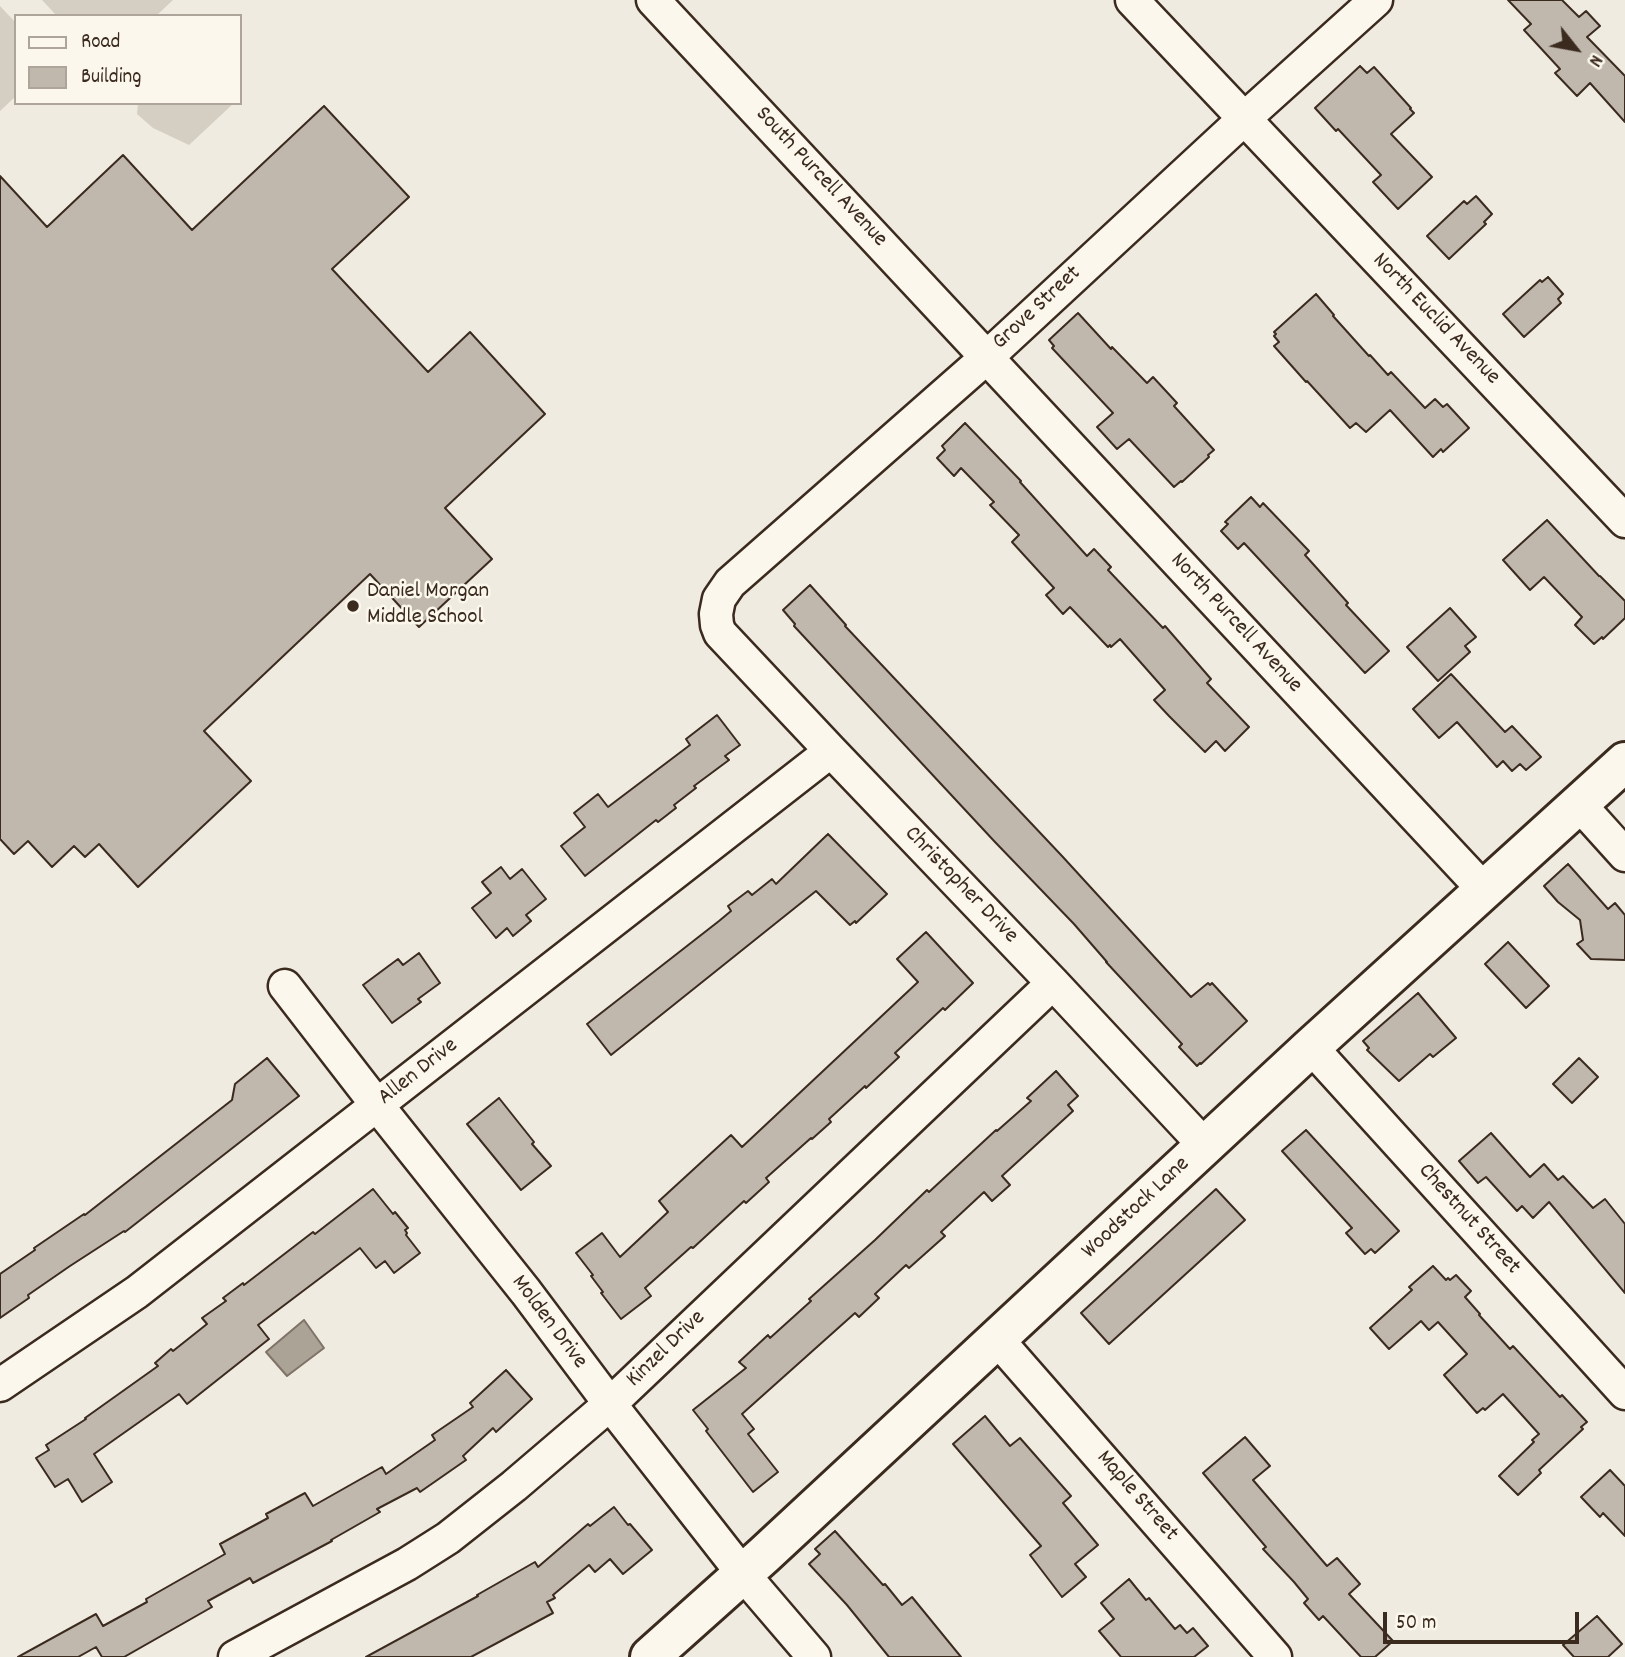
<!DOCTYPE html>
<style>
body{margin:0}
#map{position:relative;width:1625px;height:1657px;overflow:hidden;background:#f0ebe0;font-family:Dekko,sans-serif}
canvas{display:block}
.legend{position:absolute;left:14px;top:14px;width:228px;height:91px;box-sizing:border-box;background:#fbf7ec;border:2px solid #aea59a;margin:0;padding:9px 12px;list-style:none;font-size:21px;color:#3b2a1e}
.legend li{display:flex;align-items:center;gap:14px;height:35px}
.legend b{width:35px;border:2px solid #aea59a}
.north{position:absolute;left:1541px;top:14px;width:70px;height:70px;-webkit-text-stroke:5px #fbf7ec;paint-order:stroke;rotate:121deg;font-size:19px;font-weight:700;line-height:28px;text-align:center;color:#3b2a1e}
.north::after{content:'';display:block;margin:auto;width:24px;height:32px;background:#3b2a1e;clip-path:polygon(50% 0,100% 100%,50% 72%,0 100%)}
.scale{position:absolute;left:1383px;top:1612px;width:196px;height:32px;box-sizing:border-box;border:4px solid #3b2a1e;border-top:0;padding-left:9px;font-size:21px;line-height:24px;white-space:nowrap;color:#3b2a1e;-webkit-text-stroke:5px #fbf7ec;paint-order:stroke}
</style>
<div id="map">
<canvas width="1625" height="1657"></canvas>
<ul class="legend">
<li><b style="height:9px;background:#fbf7ec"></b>Road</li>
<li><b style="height:19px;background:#c0b8ad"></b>Building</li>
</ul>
<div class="north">N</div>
<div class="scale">50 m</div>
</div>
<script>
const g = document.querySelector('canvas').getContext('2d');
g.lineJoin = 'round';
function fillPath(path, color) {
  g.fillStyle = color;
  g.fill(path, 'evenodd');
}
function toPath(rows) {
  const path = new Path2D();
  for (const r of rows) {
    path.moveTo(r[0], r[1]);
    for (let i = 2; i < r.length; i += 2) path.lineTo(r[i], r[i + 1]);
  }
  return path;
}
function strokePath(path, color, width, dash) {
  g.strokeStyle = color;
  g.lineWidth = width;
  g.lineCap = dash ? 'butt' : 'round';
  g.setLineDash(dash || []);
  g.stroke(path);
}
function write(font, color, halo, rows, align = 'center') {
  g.font = font + ' Dekko,sans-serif';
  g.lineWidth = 5;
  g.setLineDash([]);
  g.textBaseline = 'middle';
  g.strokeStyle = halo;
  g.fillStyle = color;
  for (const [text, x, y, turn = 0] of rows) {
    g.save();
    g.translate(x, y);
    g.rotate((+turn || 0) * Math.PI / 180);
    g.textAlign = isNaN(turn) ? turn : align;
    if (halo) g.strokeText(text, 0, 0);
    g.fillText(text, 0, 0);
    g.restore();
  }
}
fillPath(toPath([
 [42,0,173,0,156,16,57,16],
 [0,6,16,23,16,96,0,111],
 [138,103,234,103,189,145,153,128,137,114]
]), '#d5cec3');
const water = toPath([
 [304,1320,324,1348,287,1376,266,1352,304,1320]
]);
fillPath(water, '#aca397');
strokePath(water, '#7f7367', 2);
const building = toPath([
 [1508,0,1562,0,1579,17,1586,11,1600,26,1587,37,1625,76,1625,122,1590,83,1577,96,1555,73,1560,69,1524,30,1531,24,1508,0],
 [1360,66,1367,73,1374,67,1411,108,1410,109,1414,113,1391,134,1432,177,1398,209,1373,182,1381,175,1338,129,1336,131,1315,108,1360,66],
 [324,106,409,197,332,269,428,372,470,332,545,414,445,508,492,559,419,627,370,574,204,731,251,781,138,887,99,844,85,857,74,846,52,867,28,841,14,854,0,839,0,176,47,227,123,155,192,230,324,106],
 [1476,196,1492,214,1484,222,1486,224,1449,259,1427,236,1464,201,1467,204,1476,196],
 [1548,277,1563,294,1558,299,1561,303,1524,337,1503,314,1540,280,1542,282,1548,277],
 [1316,294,1334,315,1333,316,1369,356,1370,355,1388,375,1391,372,1425,408,1435,399,1443,407,1447,404,1469,428,1443,452,1441,449,1433,457,1390,410,1366,432,1356,423,1350,428,1307,381,1306,382,1274,346,1279,342,1274,336,1276,334,1274,332,1316,294],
 [1078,313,1111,349,1112,347,1147,383,1153,377,1177,403,1174,406,1214,450,1208,455,1209,457,1182,482,1181,481,1174,487,1129,439,1117,449,1097,427,1113,413,1052,348,1054,346,1049,340,1078,313],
 [965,423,1021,481,1020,482,1087,556,1094,549,1111,567,1108,570,1163,628,1165,626,1211,679,1207,683,1249,727,1225,751,1216,741,1205,752,1169,716,1154,700,1165,690,1120,639,1111,647,1110,645,1108,647,1070,607,1063,614,1046,595,1054,588,1012,542,1019,535,990,505,994,502,961,468,954,476,937,458,945,450,942,446,965,423],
 [1251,497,1260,507,1263,503,1309,551,1305,555,1348,603,1346,605,1389,651,1365,673,1244,543,1238,549,1221,531,1228,524,1225,522,1251,497],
 [1547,520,1599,576,1600,576,1625,601,1625,618,1603,639,1602,637,1594,644,1575,625,1582,617,1544,577,1530,590,1503,560,1547,520],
 [810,585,846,625,845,626,1062,856,1191,997,1208,983,1210,985,1212,983,1247,1021,1201,1064,1200,1063,1197,1066,1179,1047,1182,1044,1106,962,1107,962,1074,924,995,842,794,626,795,624,783,610,810,585],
 [1450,608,1476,637,1465,646,1470,652,1438,681,1407,647,1450,608],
 [1451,674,1505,732,1512,726,1541,757,1526,770,1520,764,1512,771,1503,761,1497,767,1457,722,1439,738,1413,709,1451,674],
 [717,715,740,745,725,756,729,760,694,786,696,788,674,805,676,808,658,822,656,820,585,876,561,846,585,827,574,813,598,794,608,807,690,745,686,739,717,715],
 [828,834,887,894,856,923,855,921,850,925,816,891,611,1055,587,1024,719,921,731,911,728,906,748,891,752,895,772,879,776,884,828,834],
 [1568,864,1608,909,1615,903,1625,915,1625,960,1591,959,1577,944,1583,940,1580,920,1558,902,1544,886,1568,864],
 [501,867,510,879,522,869,546,899,526,915,531,921,513,936,507,928,496,938,472,908,491,893,482,882,501,867],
 [926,932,973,983,945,1010,943,1008,895,1053,899,1057,866,1088,865,1086,829,1119,831,1122,812,1139,811,1138,766,1178,769,1182,746,1203,744,1201,693,1248,691,1247,645,1288,651,1296,621,1319,601,1293,603,1292,591,1276,593,1275,576,1253,602,1233,620,1257,668,1212,659,1201,731,1135,742,1147,918,982,897,959,926,932],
 [1508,942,1549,986,1526,1008,1485,964,1508,942],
 [419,953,440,983,418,999,421,1002,392,1023,363,985,398,959,403,965,419,953],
 [1418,993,1456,1038,1433,1057,1430,1054,1399,1081,1367,1050,1369,1048,1363,1041,1418,993],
 [267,1058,299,1096,125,1232,124,1231,70,1266,28,1295,29,1298,0,1318,0,1274,35,1250,34,1248,84,1214,85,1215,232,1100,235,1084,267,1058],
 [1579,1058,1598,1077,1572,1103,1553,1084,1579,1058],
 [1056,1071,1078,1096,1068,1105,1073,1111,1002,1176,1010,1185,992,1201,984,1192,941,1232,945,1236,909,1268,906,1265,875,1294,879,1298,859,1317,855,1313,742,1414,754,1429,748,1434,778,1472,753,1492,706,1431,708,1429,693,1410,746,1368,739,1362,768,1335,770,1338,811,1301,809,1299,875,1240,927,1190,929,1192,996,1130,997,1131,1031,1101,1027,1098,1056,1071],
 [499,1098,534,1142,532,1144,551,1166,521,1190,467,1124,499,1098],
 [1306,1130,1399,1231,1375,1253,1371,1249,1365,1254,1346,1233,1352,1228,1282,1151,1306,1130],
 [1491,1133,1530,1177,1544,1164,1558,1180,1563,1176,1593,1208,1605,1199,1625,1224,1625,1293,1549,1202,1533,1218,1522,1206,1517,1211,1486,1177,1478,1183,1459,1161,1491,1133],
 [373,1189,393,1214,395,1212,408,1228,405,1230,407,1233,406,1235,420,1253,394,1273,385,1261,376,1268,360,1248,258,1325,269,1339,187,1404,179,1394,94,1454,112,1482,82,1502,68,1479,55,1487,36,1458,49,1450,46,1445,86,1419,85,1418,158,1366,155,1363,171,1349,173,1351,207,1324,202,1318,226,1301,223,1298,243,1283,244,1285,313,1232,315,1234,373,1189],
 [1216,1189,1245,1220,1109,1344,1081,1313,1216,1189],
 [1433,1266,1446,1280,1448,1278,1450,1280,1456,1275,1471,1291,1465,1297,1480,1314,1479,1315,1510,1349,1513,1346,1560,1397,1562,1395,1587,1422,1581,1427,1583,1429,1539,1470,1541,1473,1518,1495,1499,1476,1534,1442,1532,1440,1539,1434,1503,1394,1485,1410,1483,1408,1477,1413,1444,1375,1467,1354,1438,1322,1429,1330,1421,1321,1389,1349,1370,1328,1412,1290,1409,1287,1433,1266],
 [506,1370,532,1399,496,1432,493,1428,463,1456,466,1460,420,1492,417,1488,377,1509,380,1512,331,1540,332,1541,253,1583,250,1578,208,1601,212,1607,124,1657,102,1657,96,1647,78,1657,18,1657,96,1614,103,1626,147,1602,146,1599,225,1554,220,1544,268,1518,266,1514,305,1493,313,1506,382,1467,386,1474,435,1440,432,1435,473,1407,470,1403,506,1370],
 [985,1416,1010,1446,1020,1438,1071,1496,1063,1503,1098,1545,1075,1564,1086,1577,1062,1597,1030,1555,1041,1546,953,1444,985,1416],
 [1245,1437,1270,1466,1253,1480,1327,1566,1337,1558,1360,1584,1349,1594,1393,1641,1375,1657,1361,1657,1323,1616,1319,1620,1304,1603,1308,1599,1294,1582,1263,1549,1266,1547,1203,1473,1245,1437],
 [1610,1470,1625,1486,1625,1536,1603,1513,1600,1517,1581,1497,1610,1470],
 [614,1507,628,1525,630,1524,652,1550,623,1574,610,1559,595,1572,589,1565,553,1595,555,1598,547,1602,553,1613,471,1657,366,1657,478,1596,477,1595,535,1562,538,1567,588,1524,590,1526,614,1507],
 [835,1531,883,1585,885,1584,902,1605,912,1597,961,1657,889,1657,847,1605,809,1564,820,1554,815,1549,835,1531],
 [1129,1579,1146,1600,1149,1598,1175,1629,1180,1625,1187,1633,1193,1628,1208,1646,1194,1657,1121,1657,1099,1631,1114,1619,1101,1603,1129,1579],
 [1597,1616,1622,1644,1608,1657,1574,1657,1563,1645,1597,1616]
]);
fillPath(building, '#c0b8ad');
strokePath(building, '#3b2a1e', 2);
const minor = toPath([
 [653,0,1485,891],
 [1132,0,1625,521],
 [1579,804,1625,855],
 [285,986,377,1105,526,1292,610,1404,743,1574,814,1657],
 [1311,1047,1625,1393],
 [1205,1146,1053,983,831,751,720,633,717,625,716,614,719,599,730,583,986,358,1244,119,1376,0],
 [997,1339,1275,1657],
 [0,1385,137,1292,831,751],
 [235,1657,407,1564,448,1538,514,1486,610,1404,1053,983]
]);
const tertiary = toPath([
 [650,1657,764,1555,1311,1047,1625,762]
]);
strokePath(minor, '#3b2a1e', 37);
strokePath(tertiary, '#3b2a1e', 44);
strokePath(minor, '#fbf7ec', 32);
strokePath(tertiary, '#fbf7ec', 38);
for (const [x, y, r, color] of [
 [353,606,7,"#3b2a1e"]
]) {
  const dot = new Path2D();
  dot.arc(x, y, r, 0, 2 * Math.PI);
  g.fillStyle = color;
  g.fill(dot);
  strokePath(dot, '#fbf7ec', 2.5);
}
write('23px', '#3b2a1e', '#fbf7ec', [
 ["South Purcell Avenue",820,178,47],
 ["Grove Street",1038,309,-43],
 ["North Euclid Avenue",1435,320,46],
 ["North Purcell Avenue",1235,624,47],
 ["Christopher Drive",960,886,46],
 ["Allen Drive",419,1073,-38],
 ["Woodstock Lane",1137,1209,-43],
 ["Chestnut Street",1468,1220,48],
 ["Molden Drive",548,1323,53],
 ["Kinzel Drive",667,1350,-44],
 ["Maple Street",1136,1497,49]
]);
write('23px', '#3b2a1e', '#fbf7ec', [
 ["Daniel Morgan",367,593],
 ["Middle School",367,619]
], 'left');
</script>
